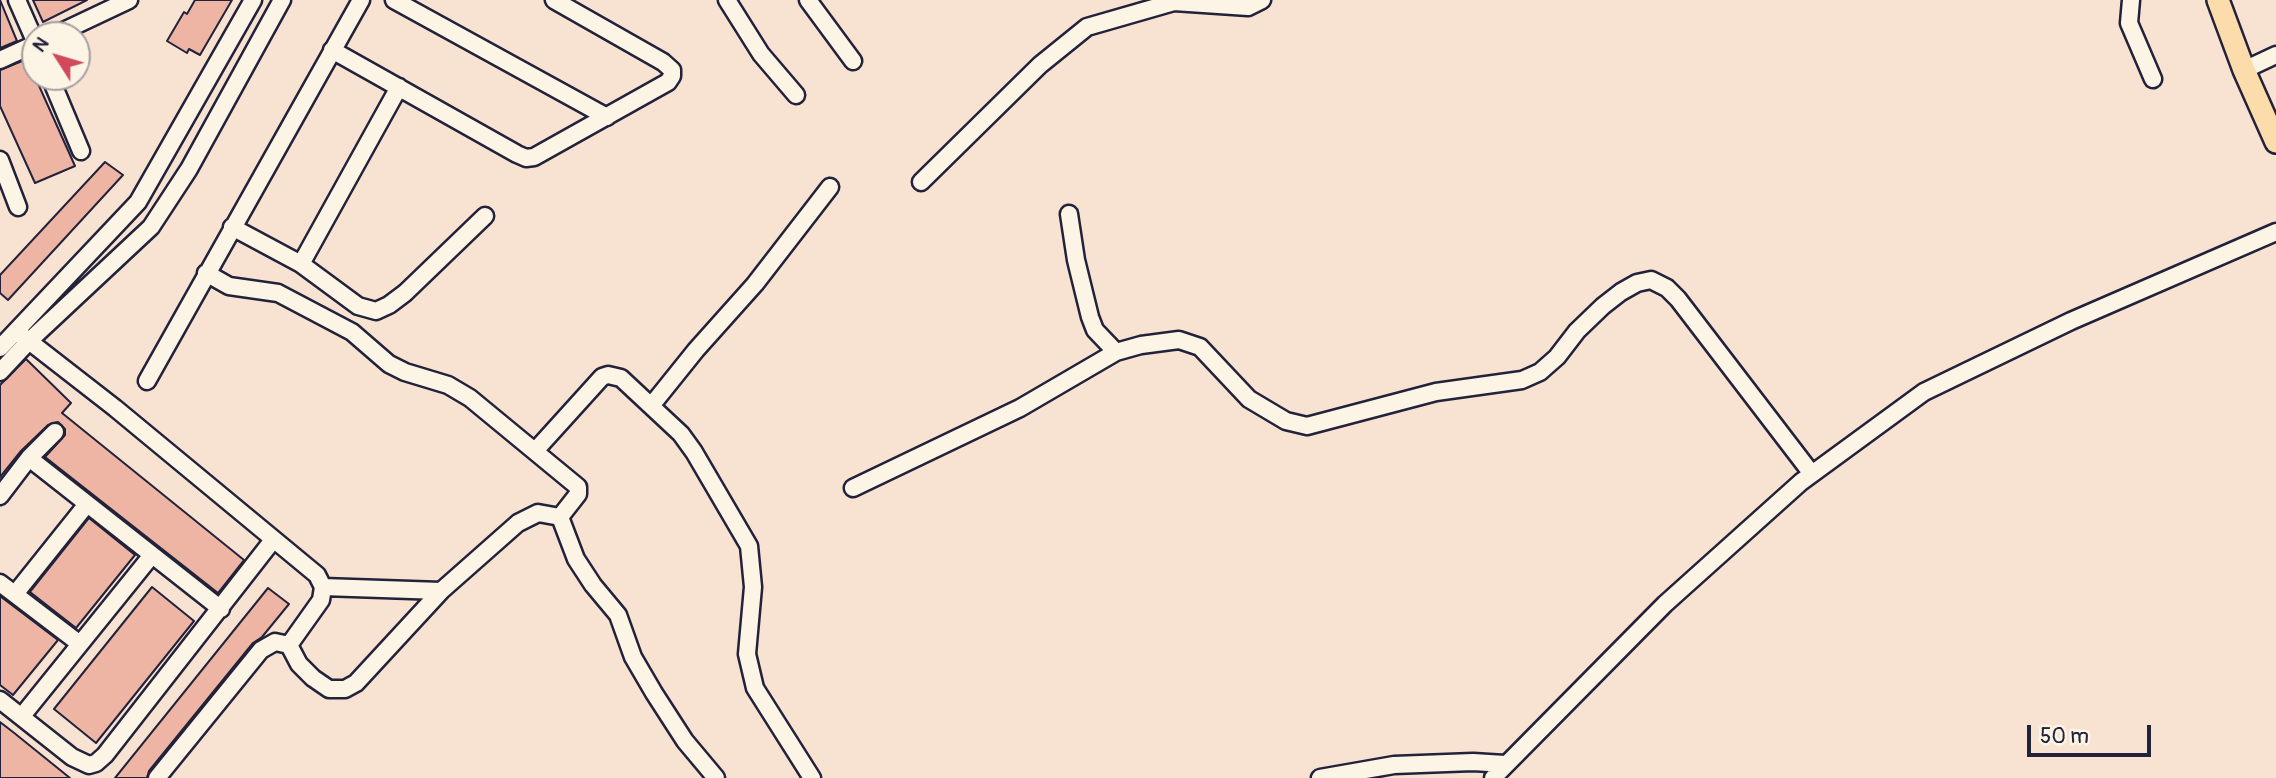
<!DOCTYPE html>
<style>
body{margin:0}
#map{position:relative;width:2276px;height:778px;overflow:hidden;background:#f8e2d2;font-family:Pangolin,sans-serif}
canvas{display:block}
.north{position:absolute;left:21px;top:21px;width:70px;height:70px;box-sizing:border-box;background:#fcf5e5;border:2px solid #a5a1a1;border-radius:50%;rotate:307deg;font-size:19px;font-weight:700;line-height:28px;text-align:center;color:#22223b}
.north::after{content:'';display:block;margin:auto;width:24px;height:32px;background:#d1495b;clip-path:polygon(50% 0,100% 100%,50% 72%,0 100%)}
.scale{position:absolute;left:2027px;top:725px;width:124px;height:32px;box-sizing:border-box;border:4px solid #22223b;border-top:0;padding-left:9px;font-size:21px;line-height:24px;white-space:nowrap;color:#22223b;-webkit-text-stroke:5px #fcf5e5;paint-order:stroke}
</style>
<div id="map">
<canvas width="2276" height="778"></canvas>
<div class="north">N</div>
<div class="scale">50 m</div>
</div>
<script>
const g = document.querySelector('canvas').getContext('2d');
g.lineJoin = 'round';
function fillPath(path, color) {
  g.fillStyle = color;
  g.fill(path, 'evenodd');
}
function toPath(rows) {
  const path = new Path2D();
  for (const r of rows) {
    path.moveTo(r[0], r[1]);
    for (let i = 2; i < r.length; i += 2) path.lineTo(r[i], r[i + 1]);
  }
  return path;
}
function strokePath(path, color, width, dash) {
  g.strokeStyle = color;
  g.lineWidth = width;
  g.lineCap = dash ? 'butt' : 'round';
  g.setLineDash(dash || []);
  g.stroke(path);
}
const building = toPath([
 [0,0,17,41,0,48,0,0],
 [33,0,87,0,43,22,33,0],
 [195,0,232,0,200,55,189,49,187,53,167,41,184,12,187,14,195,0],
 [27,59,75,166,35,183,0,106,0,70,27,59],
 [105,162,123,175,8,300,0,293,0,275,105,162],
 [26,359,71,403,62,413,244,560,218,593,45,457,65,435,65,429,58,422,48,425,21,451,0,477,0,385,26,359],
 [89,518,135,555,76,628,30,592,89,518],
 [152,587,194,621,96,743,54,709,152,587],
 [268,588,289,604,262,637,253,643,149,771,147,778,115,778,268,588],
 [0,596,58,640,13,695,0,685,0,596],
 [0,722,13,732,70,778,0,778,0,722]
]);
fillPath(building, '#eeb5a4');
strokePath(building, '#22223b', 2);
const minor = toPath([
 [17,0,35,41],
 [394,0,607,117],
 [727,0,761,54,796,95],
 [808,0,853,61],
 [2131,0,2129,23,2153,79],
 [55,35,129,0],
 [332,50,517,154,526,158,534,157,668,82,672,76,672,70,663,62,554,0],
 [0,60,35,44],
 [2244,70,2276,55],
 [50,77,81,151],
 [0,160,18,207],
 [921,182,1040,65,1087,27,1174,2,1248,7,1262,0],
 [1069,214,1076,260,1090,317,1095,330,1116,352,1141,345,1179,340,1200,347,1249,399,1286,421,1307,426,1436,392,1522,380,1540,372,1557,357,1577,331,1603,306,1621,292,1637,283,1651,280,1667,288,1678,299,1812,474],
 [232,227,301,264,399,87],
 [301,264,358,306,376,311,389,305,405,293,485,216],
 [206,273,229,286,278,293,352,332,389,364,405,372,448,385,470,398,578,487,578,494,560,517,576,559,593,585,618,615,633,657,654,693,685,741,716,778],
 [16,331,115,408,317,575,323,587,441,591,518,523,538,513,560,517],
 [0,348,138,202,253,0],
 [0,372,28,342,151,227,189,169,282,0],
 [147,381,361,0],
 [651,406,696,350,755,284,830,187],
 [535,451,602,377,608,375,621,378,681,434,694,452,749,546,753,587,747,654,755,688,812,778],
 [29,458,221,609],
 [853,488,1020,408,1116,352],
 [0,496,29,458,55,432],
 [0,583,80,644],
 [15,594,87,504],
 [289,645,299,664,313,678,329,689,345,689,356,683,441,591],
 [0,700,72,757,89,765,96,763,105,755,273,540],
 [22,716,152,555],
 [157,778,261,650,275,642,289,645,321,600,323,587],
 [1320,778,1394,765,1473,762,1505,764],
 [1493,778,1665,604,1801,482,1924,392,2071,321,2276,232]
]);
const major = toPath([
 [2218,0,2244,70,2276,142]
]);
strokePath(minor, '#22223b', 21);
strokePath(major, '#22223b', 26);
strokePath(minor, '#fcf5e5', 16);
strokePath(major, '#fddcac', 21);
</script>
